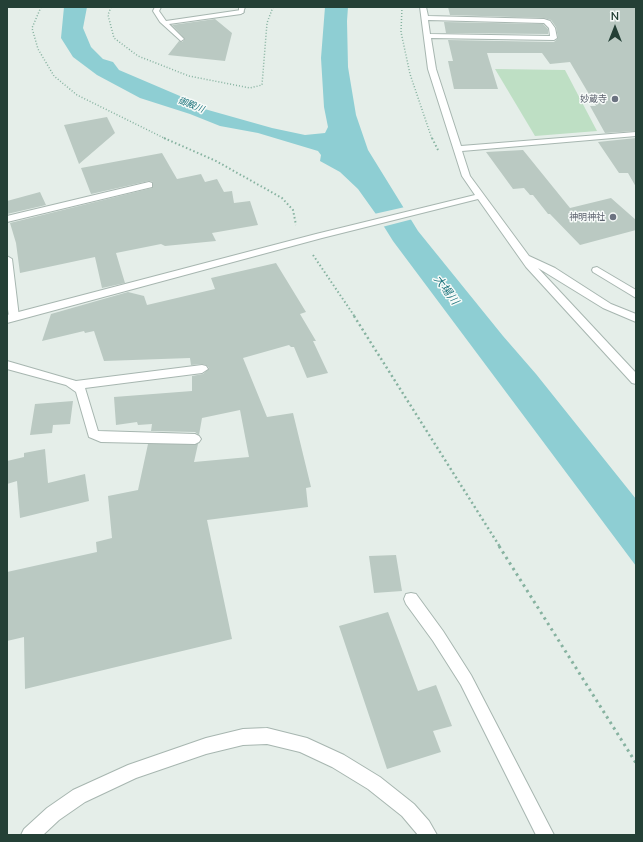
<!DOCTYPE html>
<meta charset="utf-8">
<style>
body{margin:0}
#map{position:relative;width:643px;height:842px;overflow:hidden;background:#e5eee9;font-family:Mulish,sans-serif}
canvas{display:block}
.frame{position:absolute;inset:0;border:8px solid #244036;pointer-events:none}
.north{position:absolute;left:595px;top:8px;width:40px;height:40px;-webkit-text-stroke:3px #f6faf8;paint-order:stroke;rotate:0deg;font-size:11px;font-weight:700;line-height:16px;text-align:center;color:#244036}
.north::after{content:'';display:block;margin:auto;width:14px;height:18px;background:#244036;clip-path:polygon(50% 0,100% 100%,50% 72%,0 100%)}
</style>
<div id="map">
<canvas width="643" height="842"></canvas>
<div class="frame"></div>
<div class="north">N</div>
</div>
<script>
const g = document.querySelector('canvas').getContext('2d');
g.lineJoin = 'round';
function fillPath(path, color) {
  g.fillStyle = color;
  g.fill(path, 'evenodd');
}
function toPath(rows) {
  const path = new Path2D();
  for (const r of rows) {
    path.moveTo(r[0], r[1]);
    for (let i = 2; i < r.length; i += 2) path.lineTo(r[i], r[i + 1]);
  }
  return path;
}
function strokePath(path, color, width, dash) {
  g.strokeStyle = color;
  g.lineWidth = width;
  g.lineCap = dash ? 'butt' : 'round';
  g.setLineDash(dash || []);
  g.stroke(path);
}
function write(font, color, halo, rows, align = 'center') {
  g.font = font + ' Mulish,"Noto Sans JP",sans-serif';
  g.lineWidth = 3;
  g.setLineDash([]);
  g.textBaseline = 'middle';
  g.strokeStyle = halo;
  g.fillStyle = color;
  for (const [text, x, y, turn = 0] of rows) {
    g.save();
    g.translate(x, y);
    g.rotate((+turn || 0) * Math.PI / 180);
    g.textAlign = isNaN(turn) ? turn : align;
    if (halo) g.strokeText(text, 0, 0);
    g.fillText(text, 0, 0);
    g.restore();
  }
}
fillPath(toPath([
 [495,69,565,70,597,131,535,136]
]), '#bedfc4');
fillPath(toPath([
 [64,7,87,7,83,28,91,47,103,59,113,62,119,70,194,102,201,108,272,128,305,135,325,133,328,127,324,107,321,58,325,7,348,7,347,21,348,67,356,115,368,150,418,231,503,336,536,374,636,499,636,566,393,241,378,217,358,189,340,172,320,161,321,155,318,151,258,133,220,126,190,114,140,98,97,75,73,57,61,38]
]), '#8eced3');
fillPath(toPath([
 [405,207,413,219,382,227,374,214]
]), '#e5eee9');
fillPath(toPath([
 [448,7,635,8,636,131,605,133,590,106,596,106,570,62,550,64,542,53,487,53,498,89,454,89,448,61,453,61,448,40,554,42,558,38,556,27,551,20,544,18,450,15],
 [215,19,232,33,225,61,168,55,179,41,182,42,185,39,172,25],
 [444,22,543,24,548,29,548,34,446,33],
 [107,117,115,133,79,164,64,125],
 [636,138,636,187,628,173,619,173,598,142],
 [523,150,570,208,611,198,636,220,636,230,580,245,550,214,548,214,533,195,530,195,524,188,513,189,486,152],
 [162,153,177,179,201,174,205,182,217,179,224,192,232,191,234,203,250,201,258,225,212,233,216,241,165,246,161,244,116,253,125,283,102,288,95,257,20,273,16,243,10,223,152,188,153,182,149,181,91,194,81,168],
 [40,192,46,205,7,214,7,201],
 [276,263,306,312,300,314,316,341,313,341,328,373,307,378,294,347,291,347,289,345,243,358,267,417,293,413,311,487,306,488,308,507,207,520,232,639,25,689,24,637,7,641,7,572,97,552,96,542,112,538,108,496,138,490,148,444,198,444,194,462,249,457,240,410,202,418,199,435,195,432,151,431,152,424,138,425,137,422,116,425,114,397,192,391,192,376,203,374,209,368,206,365,202,364,191,365,190,358,104,361,94,331,85,333,84,331,42,341,51,314,128,292,144,296,147,305,215,289,211,278],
 [73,401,70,424,53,425,52,433,30,435,35,404],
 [45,449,48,483,85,474,89,501,20,518,17,481,7,484,7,461,24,457,24,453],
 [396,555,402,591,374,593,369,556],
 [388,612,418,691,436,685,452,726,433,731,441,752,387,769,339,626]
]), '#bac9c2');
const lane = toPath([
 [155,7,161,7,159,11,166,21,241,10,244,12,241,14,169,24,184,39,181,41,160,22,153,11,155,7],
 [149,182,152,183,152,187,7,222,7,216,149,182],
 [7,256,12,259,19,317,14,321,9,317,7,302,7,256],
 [7,361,76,381,202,365,206,366,208,369,202,373,85,388,98,431,195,434,199,436,201,439,199,442,195,444,101,442,89,437,76,392,66,385,7,369,7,361],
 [411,593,416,594,443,631,471,675,554,835,536,835,461,685,433,641,406,604,404,599,406,594,411,593],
 [267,728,307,738,344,755,380,777,414,804,429,821,437,835,418,835,402,816,368,789,332,767,300,752,267,744,243,745,206,754,136,778,85,802,59,820,43,835,21,835,24,829,47,808,73,790,128,765,206,738,243,729,267,728]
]);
const street = toPath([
 [239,7,245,7,243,13,239,13,239,7],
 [420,7,426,7,428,16,544,19,550,21,555,28,557,38,554,40,431,38,436,69,461,146,636,132,636,136,462,151,470,176,529,256,555,268,611,304,636,314,636,322,603,308,538,268,636,373,636,384,632,383,526,267,478,199,322,238,7,323,7,315,316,234,475,195,462,176,428,69,420,7],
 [428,20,544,23,549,28,550,36,430,34,428,20],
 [597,267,636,290,636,298,593,272,592,270,593,268,597,267]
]);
strokePath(lane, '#a7b6b0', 2);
strokePath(street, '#a7b6b0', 2);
strokePath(toPath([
 [41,7,32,28,38,49,54,76,77,95,166,139],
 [111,7,108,15,114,38,138,56,189,76,250,88,262,85,267,23,273,7],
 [402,7,401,32,410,74,432,139]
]), '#86b2a0', 1.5, [1, 2]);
strokePath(toPath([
 [164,138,216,161,282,198,293,210,296,225],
 [432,138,438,150],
 [313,255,355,317]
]), '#86b2a0', 2, [1.5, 2.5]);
strokePath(toPath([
 [354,316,500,547]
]), '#86b2a0', 2.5, [2, 3]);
strokePath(toPath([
 [499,546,636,763]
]), '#86b2a0', 3, [2.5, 4]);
fillPath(lane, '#fff');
fillPath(street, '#fff');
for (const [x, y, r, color] of [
 [615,99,4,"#6b7280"],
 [613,217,4,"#6b7280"]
]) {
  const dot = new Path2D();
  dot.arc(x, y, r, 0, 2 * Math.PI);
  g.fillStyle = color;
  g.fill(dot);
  strokePath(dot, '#f6faf8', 1.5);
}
write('9px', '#5b616d', '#f6faf8', [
 ["妙蔵寺",607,99],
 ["神明神社",605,217]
], 'right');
write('italic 9px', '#1d757d', '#f6faf8', [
 ["御殿川",191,105,22]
]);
write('italic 11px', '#1d757d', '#f6faf8', [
 ["大場川",446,290,53]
]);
</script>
